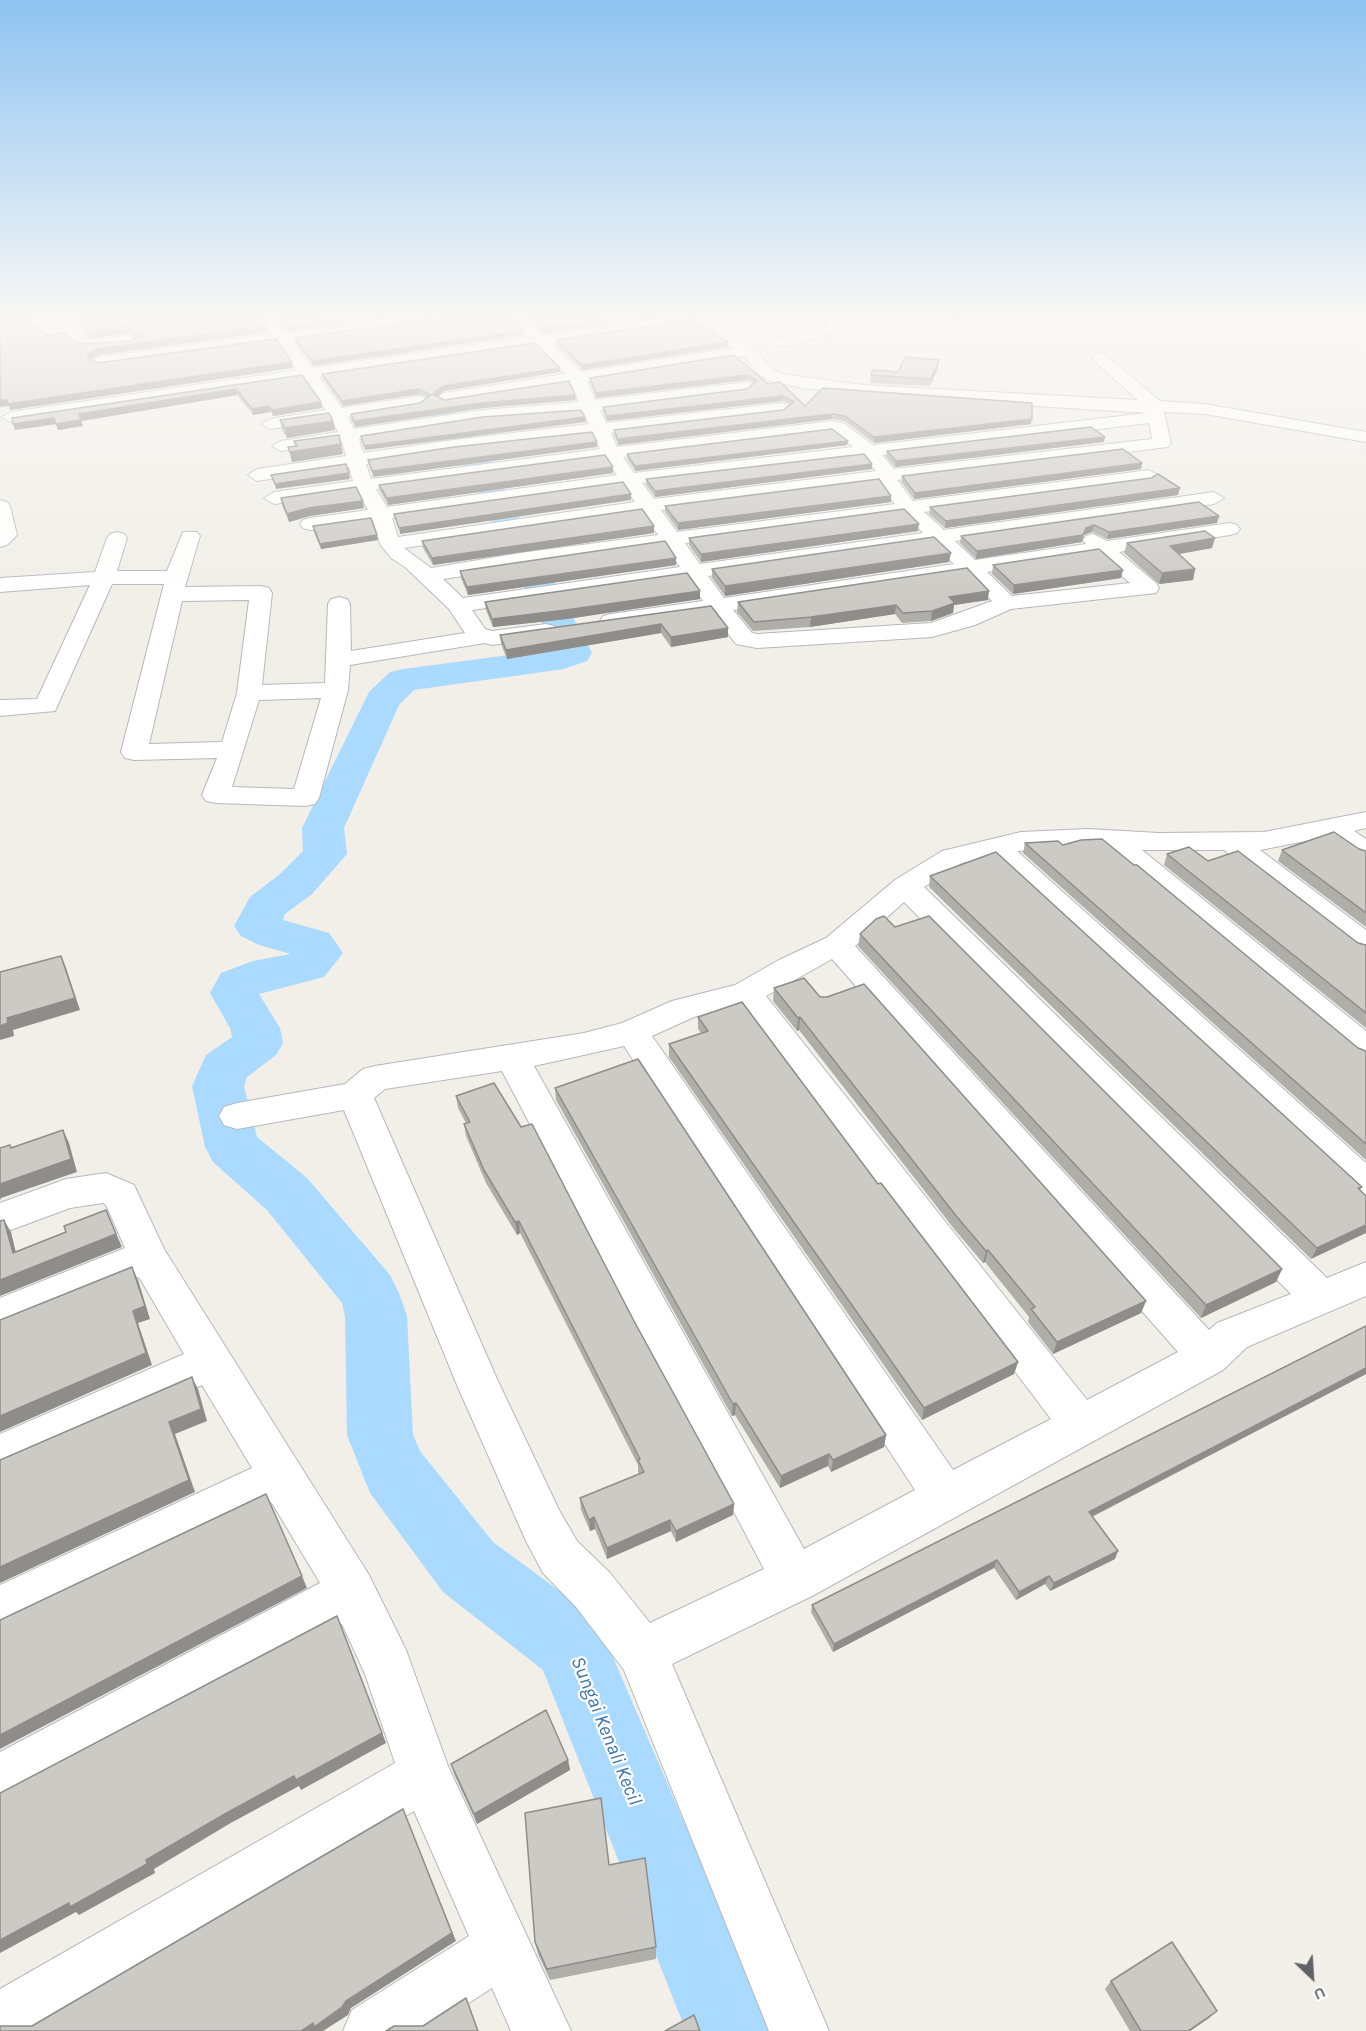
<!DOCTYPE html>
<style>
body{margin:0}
#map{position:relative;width:1366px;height:2031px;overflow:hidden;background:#f1efe8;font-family:Karla,sans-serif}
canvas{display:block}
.north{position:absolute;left:1282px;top:1947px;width:60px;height:60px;-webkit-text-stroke:4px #fff;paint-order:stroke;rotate:155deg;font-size:16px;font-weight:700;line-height:24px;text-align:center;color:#5f6368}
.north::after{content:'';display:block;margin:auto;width:21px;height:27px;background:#5f6368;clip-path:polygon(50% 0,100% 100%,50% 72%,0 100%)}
</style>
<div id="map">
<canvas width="1366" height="2031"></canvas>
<div class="north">U</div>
</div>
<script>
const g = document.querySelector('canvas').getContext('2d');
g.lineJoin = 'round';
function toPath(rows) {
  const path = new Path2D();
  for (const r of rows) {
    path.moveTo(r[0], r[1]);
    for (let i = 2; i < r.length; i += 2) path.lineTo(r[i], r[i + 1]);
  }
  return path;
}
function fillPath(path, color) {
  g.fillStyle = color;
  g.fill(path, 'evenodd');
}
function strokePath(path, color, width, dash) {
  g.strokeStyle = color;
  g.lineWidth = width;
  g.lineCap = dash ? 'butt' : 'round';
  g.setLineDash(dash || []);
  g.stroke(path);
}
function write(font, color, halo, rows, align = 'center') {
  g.font = font + ' Karla,sans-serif';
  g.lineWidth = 4.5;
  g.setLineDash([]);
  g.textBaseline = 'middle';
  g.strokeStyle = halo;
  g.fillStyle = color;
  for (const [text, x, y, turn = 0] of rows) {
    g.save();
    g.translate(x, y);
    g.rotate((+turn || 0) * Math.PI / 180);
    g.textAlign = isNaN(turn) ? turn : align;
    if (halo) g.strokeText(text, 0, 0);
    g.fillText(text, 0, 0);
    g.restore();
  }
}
fillPath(toPath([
 [354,315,377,315,479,442,592,653,587,661,564,669,414,690,399,705,344,828,347,854,312,894,285,914,283,920,329,933,343,953,324,977,259,994,280,1028,283,1043,276,1055,247,1077,244,1086,257,1137,307,1178,390,1275,399,1293,407,1316,413,1435,420,1451,493,1542,596,1618,774,2031,686,2031,543,1670,443,1592,370,1493,347,1435,345,1316,342,1303,267,1210,213,1162,205,1147,192,1086,206,1055,232,1037,230,1028,210,993,221,973,253,961,291,954,259,945,241,936,234,926,250,897,280,874,303,851,302,828,369,692,390,672,403,669,554,649,456,449,354,315]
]), '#aadaff');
const minor = toPath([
 [73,315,89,315,77,326,84,337,92,340,131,335,139,340,131,345,85,348,73,343,61,325,73,315],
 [258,315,272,315,286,333,421,315,460,315,453,319,292,341,312,368,528,337,507,315,522,315,543,335,680,315,704,315,754,348,771,368,781,374,863,385,1138,400,1094,361,1092,358,1094,355,1100,353,1106,355,1160,401,1205,404,1366,432,1366,442,1205,414,1164,412,1171,443,1168,447,897,480,913,501,1149,470,1159,476,1149,482,924,512,944,530,1214,492,1224,498,1214,504,955,541,975,560,1086,544,1083,540,1086,536,1093,534,1107,541,1230,523,1237,525,1240,529,1237,533,1230,535,1119,552,1156,583,1159,588,1156,593,1011,609,975,625,932,637,757,648,736,644,712,613,611,628,603,626,600,621,603,616,611,614,703,601,688,579,472,610,485,629,492,631,546,624,554,626,558,631,554,636,546,638,492,645,485,643,350,665,348,690,319,798,315,804,305,806,216,803,206,801,202,795,217,758,134,760,125,758,121,752,164,584,112,584,55,711,0,716,0,700,37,699,90,585,0,592,0,578,95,572,107,538,110,534,117,532,124,534,127,538,117,571,167,571,183,532,197,532,200,536,185,587,261,586,269,588,272,593,262,685,325,683,328,604,331,599,339,597,347,599,350,604,351,651,465,633,449,609,405,567,391,558,380,544,373,521,310,530,303,528,300,524,303,520,310,518,368,510,358,492,274,504,264,498,274,492,353,481,349,467,257,481,248,475,257,469,346,456,342,442,281,451,272,446,281,441,338,432,332,420,270,429,261,424,270,419,326,410,304,379,11,422,2,417,11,412,297,370,278,343,99,367,91,362,99,357,272,334,258,315],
 [694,322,734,348,581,372,551,343,694,322],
 [536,345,565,374,444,393,436,398,444,403,571,383,579,402,483,410,354,429,348,417,420,406,429,401,420,396,342,408,319,377,536,345],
 [744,356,759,374,770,381,803,388,863,395,1147,413,873,445,843,423,832,421,617,447,611,433,783,413,792,408,783,403,606,423,600,410,747,392,755,387,747,382,595,400,587,381,744,356],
 [583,412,589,424,454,440,363,453,359,439,483,420,583,412],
 [1149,423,1152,439,894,469,882,455,1149,423],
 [832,431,853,447,634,473,623,457,832,431],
 [594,435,600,449,371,479,366,464,454,450,594,435],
 [864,457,876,471,654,499,642,483,864,457],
 [606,459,617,475,387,507,376,489,606,459],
 [879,483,895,504,677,532,661,510,879,483],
 [624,486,635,502,398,537,392,518,624,486],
 [643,513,658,535,520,553,431,568,404,548,643,513],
 [904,514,923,533,700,564,685,543,904,514],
 [934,544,954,564,724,598,708,576,934,544],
 [666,546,680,567,463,598,443,579,666,546],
 [1098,555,1130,583,1012,596,987,572,1098,555],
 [966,575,992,601,931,623,757,634,752,633,733,610,966,575],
 [249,600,237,693,222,742,149,744,182,601,249,600],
 [321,698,294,789,232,787,259,700,321,698],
 [819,315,835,315,848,326,845,329,789,346,777,346,775,343,777,340,829,325,819,315],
 [930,315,947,315,957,322,949,327,944,325,930,315],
 [0,500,7,502,10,506,17,535,7,545,0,547,0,500],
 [1366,812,1366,828,1354,831,1366,839,1366,861,1356,858,1326,837,1260,850,1366,930,1366,955,1355,952,1224,850,1142,850,1366,1031,1366,1061,1354,1057,1104,847,1017,851,1366,1163,1366,1199,1353,1195,990,857,962,863,924,887,1327,1278,1366,1262,1366,1296,1247,1347,1223,1370,812,1596,672,1664,829,2031,769,2031,624,1670,576,1607,543,1573,526,1541,457,1385,344,1110,237,1129,224,1125,219,1116,224,1107,237,1103,345,1084,363,1069,375,1066,584,1033,622,1023,672,1001,735,985,779,960,826,938,895,880,942,851,1021,832,1088,829,1159,833,1264,832,1366,812],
 [904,902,1291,1294,1217,1323,1209,1330,855,946,904,902],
 [832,959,1178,1352,1087,1400,766,996,832,959],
 [738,1006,1051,1419,953,1470,652,1036,694,1017,738,1006],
 [624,1046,915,1490,804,1549,534,1066,624,1046],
 [502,1071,764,1569,650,1623,610,1573,577,1541,559,1510,497,1379,374,1098,385,1089,502,1071],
 [106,1173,134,1185,164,1249,369,1575,406,1650,448,1766,571,2031,511,2031,492,1988,426,2031,343,2031,352,2010,469,1936,414,1811,41,2031,0,2031,0,1989,395,1763,365,1674,342,1624,0,1807,0,1752,320,1583,272,1503,0,1634,0,1585,252,1468,202,1385,0,1475,0,1434,184,1354,139,1277,0,1333,0,1298,125,1248,106,1205,103,1203,70,1208,0,1234,0,1203,66,1179,106,1173]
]);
strokePath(minor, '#b5b8bc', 2);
fillPath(minor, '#fff');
fillPath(toPath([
 [275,315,351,315,354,322,287,331],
 [525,315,670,315,544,333],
 [80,319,267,326,268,332,99,355,91,359,98,363,293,368,10,410,9,406,47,335,70,339,82,344,130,341,136,337,131,333,92,338,86,335],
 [523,335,313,366,296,343,295,338],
 [556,340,728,347,582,370,556,345],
 [734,355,768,384,805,406,1031,424,874,443,844,421,832,419,618,445,614,435,614,430,783,410,790,405,783,401,607,421,603,412,603,407,747,389,754,384,747,380,596,398,590,383,590,378],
 [939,360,938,368,930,386,870,383,871,375,898,372],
 [560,368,560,372,444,391,437,396,444,400,575,395,576,400,483,408,355,427,351,419,351,414,420,403,427,398,420,394,343,406,323,379,322,374],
 [302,375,321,402,322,408,273,416,271,412,253,415,237,395,81,421,83,426,58,430,56,424,15,430],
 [280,420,333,421,335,430,287,438,282,430],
 [294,441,343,454,292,462,288,447,295,446],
 [848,441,847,445,635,471,627,459,627,454],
 [1104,442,895,467,886,457,887,451],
 [1142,463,1141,469,914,499,901,482,902,476],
 [872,469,655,497,646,485,646,479],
 [613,473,388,505,380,491,379,485],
 [1151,478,1178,495,945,528,929,514,930,507],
 [281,498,364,508,310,516,289,522,282,505],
 [891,502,678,530,665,512,665,506],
 [1199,502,1217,523,1107,539,1092,532,1084,535,1082,542,976,559,960,543,961,536],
 [313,526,378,540,321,549,314,532],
 [918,531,701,562,689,545,689,538],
 [654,533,433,565,423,548,422,541],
 [1127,543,1212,548,1179,554,1195,569,1193,580,1159,584,1124,553],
 [676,558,676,565,468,595,461,578,460,571],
 [949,562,725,596,712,578,712,569],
 [993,565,1121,578,1013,594,992,574],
 [700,591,700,599,567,619,493,627,486,610,485,602],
 [988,600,954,605,953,613,931,621,902,623,895,614,810,627,753,631,737,612,738,602],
 [711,606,728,637,671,647,661,633,507,659,501,644,500,635],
 [1025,843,1063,845,1358,1048,1366,1051,1366,1160,1023,853],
 [1282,850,1366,851,1366,927,1278,861],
 [1167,854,1208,861,1358,943,1366,945,1366,1028,1164,865],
 [930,876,1362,1187,1311,1259,929,887],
 [895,927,1282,1269,1276,1282,1201,1318,858,946,860,934],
 [774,988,820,997,1146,1301,1141,1313,1053,1354,1028,1322,1029,1317,985,1262,983,1263,955,1230,799,1030,797,1031,773,1001],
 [698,1017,878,1184,1018,1362,1014,1374,922,1420,669,1057,669,1044,701,1033,698,1029],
 [555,1088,886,1435,884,1447,831,1472,828,1466,780,1488,735,1415,732,1416,556,1100],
 [456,1096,634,1321,734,1504,733,1515,676,1542,671,1531,607,1559,595,1529,590,1531,581,1510,580,1498,639,1474,638,1472,638,1465,520,1233,517,1235,486,1183,466,1136,464,1124,466,1123,458,1108],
 [1366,1326,1366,1374,1092,1517,1115,1559,1050,1591,1045,1584,1016,1600,994,1568,833,1652,811,1612,812,1605],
 [568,1760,570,1770,477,1824,454,1774,451,1764],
 [609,1865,656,1947,656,1959,550,1980,538,1954,535,1942],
 [1111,1981,1217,2011,1209,2018,1190,2031,1130,2031,1105,1989]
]), '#afaea9');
fillPath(toPath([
 [640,315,670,315,544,333,543,328],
 [353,316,354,322,287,331,286,325],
 [267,326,268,332,99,355,90,360,88,358,88,354,97,349],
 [129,327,131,333,92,338,91,332],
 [523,331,523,335,313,366,312,361],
 [728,342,728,347,582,370,582,365],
 [939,360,938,368,930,386,931,379],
 [292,362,293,368,10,410,9,406,0,407,0,400],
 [560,368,560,372,444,391,434,399,433,394,443,386],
 [747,375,747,380,596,398,596,393],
 [236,389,237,395,81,421,83,426,58,430,56,424,79,414],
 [419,389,420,394,343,406,342,401],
 [575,395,576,400,483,408,355,427,354,421,482,403],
 [783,396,783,401,607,421,607,416],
 [321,402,322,408,273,416,272,410],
 [269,406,271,412,253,415,252,409],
 [832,414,832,419,618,445,618,439],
 [585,417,586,422,365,450,364,446],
 [54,418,56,424,15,430,13,424],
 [1032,419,1031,424,874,443,874,437],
 [333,421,335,430,287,438,285,428],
 [1105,437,1104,442,895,467,896,461],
 [848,441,847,445,635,471,635,466],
 [597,442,597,447,373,477,372,471],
 [341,444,343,454,292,462,290,452],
 [1142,463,1141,469,914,499,915,493],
 [872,464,872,469,655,497,655,491],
 [613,467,613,473,388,505,387,498],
 [349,473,350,479,276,489,275,484],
 [1180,488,1178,495,945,528,946,521],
 [631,494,631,500,400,534,399,528],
 [891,496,891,502,678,530,678,523],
 [363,501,364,508,310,516,289,522,287,514,308,508],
 [1219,516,1217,523,1107,539,1109,532],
 [919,524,918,531,701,562,701,554],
 [1094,525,1092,532,1084,535,1082,542,976,559,977,551,1086,528],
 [654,526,654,533,433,565,432,558],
 [377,535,378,540,321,549,320,544],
 [1215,538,1212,548,1167,556,1170,546],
 [951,553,949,562,725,596,725,586],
 [676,558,676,565,468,595,467,587],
 [1195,569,1193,580,1159,584,1162,573],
 [1123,570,1121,578,1013,594,1014,585],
 [700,591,700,599,567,619,493,627,492,619],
 [989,591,988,600,954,605,953,613,931,621,932,611,949,597],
 [896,605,895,614,810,627,811,617],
 [661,624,661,633,507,659,506,650],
 [728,628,728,637,671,647,671,637],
 [61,956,66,968,80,1010,13,1030,14,1036,0,1040,0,1026],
 [800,1017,799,1030,797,1031,798,1018],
 [63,1130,69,1143,77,1172,1,1198,0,1200,0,1184],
 [106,1210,122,1247,0,1296,0,1280],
 [4,1220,11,1232,19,1265,13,1253],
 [519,1221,520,1233,517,1235,515,1222],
 [1366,1225,1366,1233,1311,1259,1317,1248],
 [988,1250,985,1262,983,1263,986,1251],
 [132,1267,138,1280,150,1319,138,1323,152,1365,0,1432,0,1416,133,1311],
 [1282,1269,1276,1282,1201,1318,1206,1305],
 [1146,1301,1141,1313,1053,1354,1057,1342],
 [1018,1362,1014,1374,922,1420,924,1408],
 [1366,1368,1366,1374,1085,1520,1089,1512],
 [192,1377,198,1389,207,1421,175,1434,195,1492,0,1583,0,1567,169,1422],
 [736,1403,735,1415,732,1416,733,1404],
 [886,1435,884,1447,831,1472,833,1460],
 [829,1454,828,1466,780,1488,781,1476],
 [734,1504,733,1515,676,1542,676,1531],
 [594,1517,595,1529,590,1531,589,1520],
 [670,1520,671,1531,607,1559,607,1548],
 [1118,1551,1115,1559,1050,1591,1054,1583],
 [997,1560,994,1568,833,1652,834,1644],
 [302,1576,307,1588,0,1749,0,1735],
 [1049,1576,1045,1584,1016,1600,1019,1592],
 [337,1616,386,1743,301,1790,299,1786,229,1824,154,1869,155,1873,79,1915,76,1912,0,1953,0,1940,146,1860],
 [568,1760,570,1770,477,1824,474,1814],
 [403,1809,456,1941,351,2008,348,2015,323,2031,301,2031],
 [1217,2011,1209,2018,1190,2031,1188,2031]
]), '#8f8d8a');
const building = toPath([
 [0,315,23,315,47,335,65,332,70,339,82,344,130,341,140,335,129,327,91,332,84,329,80,319,83,315,259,315,267,326,97,349,88,354,88,358,98,363,276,339,292,362,8,404,7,400,0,400,0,315],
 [278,315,351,315,353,316,286,325,278,315],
 [456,315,507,315,523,331,312,361,295,338,453,317,456,315],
 [529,315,640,315,543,328,529,315],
 [693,320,728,342,582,365,556,340,693,320],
 [535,343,560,368,443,386,433,394,444,400,569,381,575,395,482,403,354,421,351,414,420,403,431,395,419,389,342,401,322,374,535,343],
 [734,355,768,384,780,382,805,406,823,388,1032,403,1032,419,874,437,845,416,832,414,618,439,614,430,783,410,794,402,783,396,607,416,603,407,747,389,757,381,747,375,596,393,590,378,734,355],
 [905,357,939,360,931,379,871,375,873,370,898,372,905,357],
 [302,375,321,402,272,410,269,406,252,409,236,389,79,414,81,420,56,424,54,418,13,424,12,418,302,375],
 [581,410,585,417,364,446,361,436,483,417,581,410],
 [329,413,333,421,285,428,280,420,329,413],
 [1091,427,1105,437,896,461,887,451,1091,427],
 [832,429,848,441,635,466,627,454,832,429],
 [592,432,597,442,372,471,368,460,454,447,592,432],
 [339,435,341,444,290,452,288,447,297,446,294,441,339,435],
 [1123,449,1142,463,915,493,902,476,1123,449],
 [864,454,872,464,655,491,646,479,864,454],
 [605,455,613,467,387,498,379,485,605,455],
 [346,464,349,473,275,484,271,475,346,464],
 [1158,474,1180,488,946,521,930,507,1151,478,1158,474],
 [879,479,891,496,678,523,665,506,879,479],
 [623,482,631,494,399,528,394,514,623,482],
 [356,487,363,501,308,508,287,514,281,498,356,487],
 [1199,502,1219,516,1109,532,1094,525,1086,528,1083,535,977,551,961,536,1199,502],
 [642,509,654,526,432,558,422,541,642,509],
 [904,509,919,524,701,554,689,538,904,509],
 [371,518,377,535,320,544,313,526,371,518],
 [1205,531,1215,538,1170,546,1195,569,1162,573,1127,543,1205,531],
 [934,537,951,553,725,586,712,569,934,537],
 [665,541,676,558,467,587,460,571,665,541],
 [1099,549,1123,570,1014,585,993,565,1099,549],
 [967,568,989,591,949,597,955,603,932,611,903,613,896,605,811,617,754,622,738,602,967,568],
 [687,573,700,591,566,610,492,619,485,602,687,573],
 [711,606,728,628,671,637,661,624,506,650,500,635,711,606],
 [1334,832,1359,849,1366,851,1366,913,1282,850,1334,832],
 [1102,839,1134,865,1137,865,1358,1048,1366,1051,1366,1144,1025,843,1058,841,1063,845,1081,840,1102,839],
 [1189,847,1208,861,1238,851,1358,943,1366,945,1366,1013,1167,854,1189,847],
 [996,852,1362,1187,1358,1188,1366,1196,1366,1225,1317,1248,930,876,996,852],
 [884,916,895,927,929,916,1282,1269,1206,1305,860,934,876,919,884,916],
 [61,956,75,998,7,1018,8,1023,0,1026,0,972,61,956],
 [804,978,820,997,827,997,864,984,1146,1301,1057,1342,1031,1309,1035,1307,988,1250,986,1251,957,1217,800,1017,798,1018,774,988,804,978],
 [742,1002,878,1184,881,1183,1018,1362,924,1408,669,1044,708,1031,698,1017,742,1002],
 [638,1059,886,1435,833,1460,829,1454,781,1476,736,1403,733,1404,555,1088,638,1059],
 [494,1083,521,1127,532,1124,634,1321,734,1504,676,1531,670,1520,607,1548,594,1517,589,1520,580,1498,644,1472,638,1460,640,1459,519,1221,515,1222,484,1170,464,1124,470,1122,456,1096,494,1083],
 [63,1130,71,1159,0,1184,0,1148,10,1145,11,1148,63,1130],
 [106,1210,116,1234,0,1280,0,1221,4,1220,13,1253,66,1232,64,1226,106,1210],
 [132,1267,145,1306,133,1311,146,1353,0,1416,0,1320,132,1267],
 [1366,1326,1366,1368,1089,1512,1118,1551,1054,1583,1049,1576,1019,1592,997,1560,834,1644,812,1605,1366,1326],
 [192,1377,201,1409,169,1422,189,1480,0,1567,0,1460,192,1377],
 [266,1494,302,1576,0,1735,0,1620,266,1494],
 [337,1616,382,1733,296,1780,294,1776,223,1815,146,1860,147,1864,70,1907,69,1903,0,1940,0,1793,337,1616],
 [546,1710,568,1760,474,1814,451,1764,546,1710],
 [601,1798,609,1865,645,1858,656,1947,547,1969,535,1942,525,1813,601,1798],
 [403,1809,452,1933,346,2001,342,2007,314,2027,313,2023,301,2031,0,2031,0,2026,32,2026,403,1809],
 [1172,1942,1217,2011,1188,2031,1141,2031,1111,1981,1172,1942],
 [466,1998,478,2031,386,2031,394,2026,423,2026,466,1998],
 [694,2015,700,2031,665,2031,694,2015]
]);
fillPath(building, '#cccac5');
strokePath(building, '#8f8d8a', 1.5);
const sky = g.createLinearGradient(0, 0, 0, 599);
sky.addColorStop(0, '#8fc3f1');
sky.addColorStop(0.53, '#f9f8f5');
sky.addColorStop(1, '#f9f8f500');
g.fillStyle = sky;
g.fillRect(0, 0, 1366, 599);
write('italic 20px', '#4174aa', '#fff', [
 ["Sungai Kenali Kecil",606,1731,68]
]);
</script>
